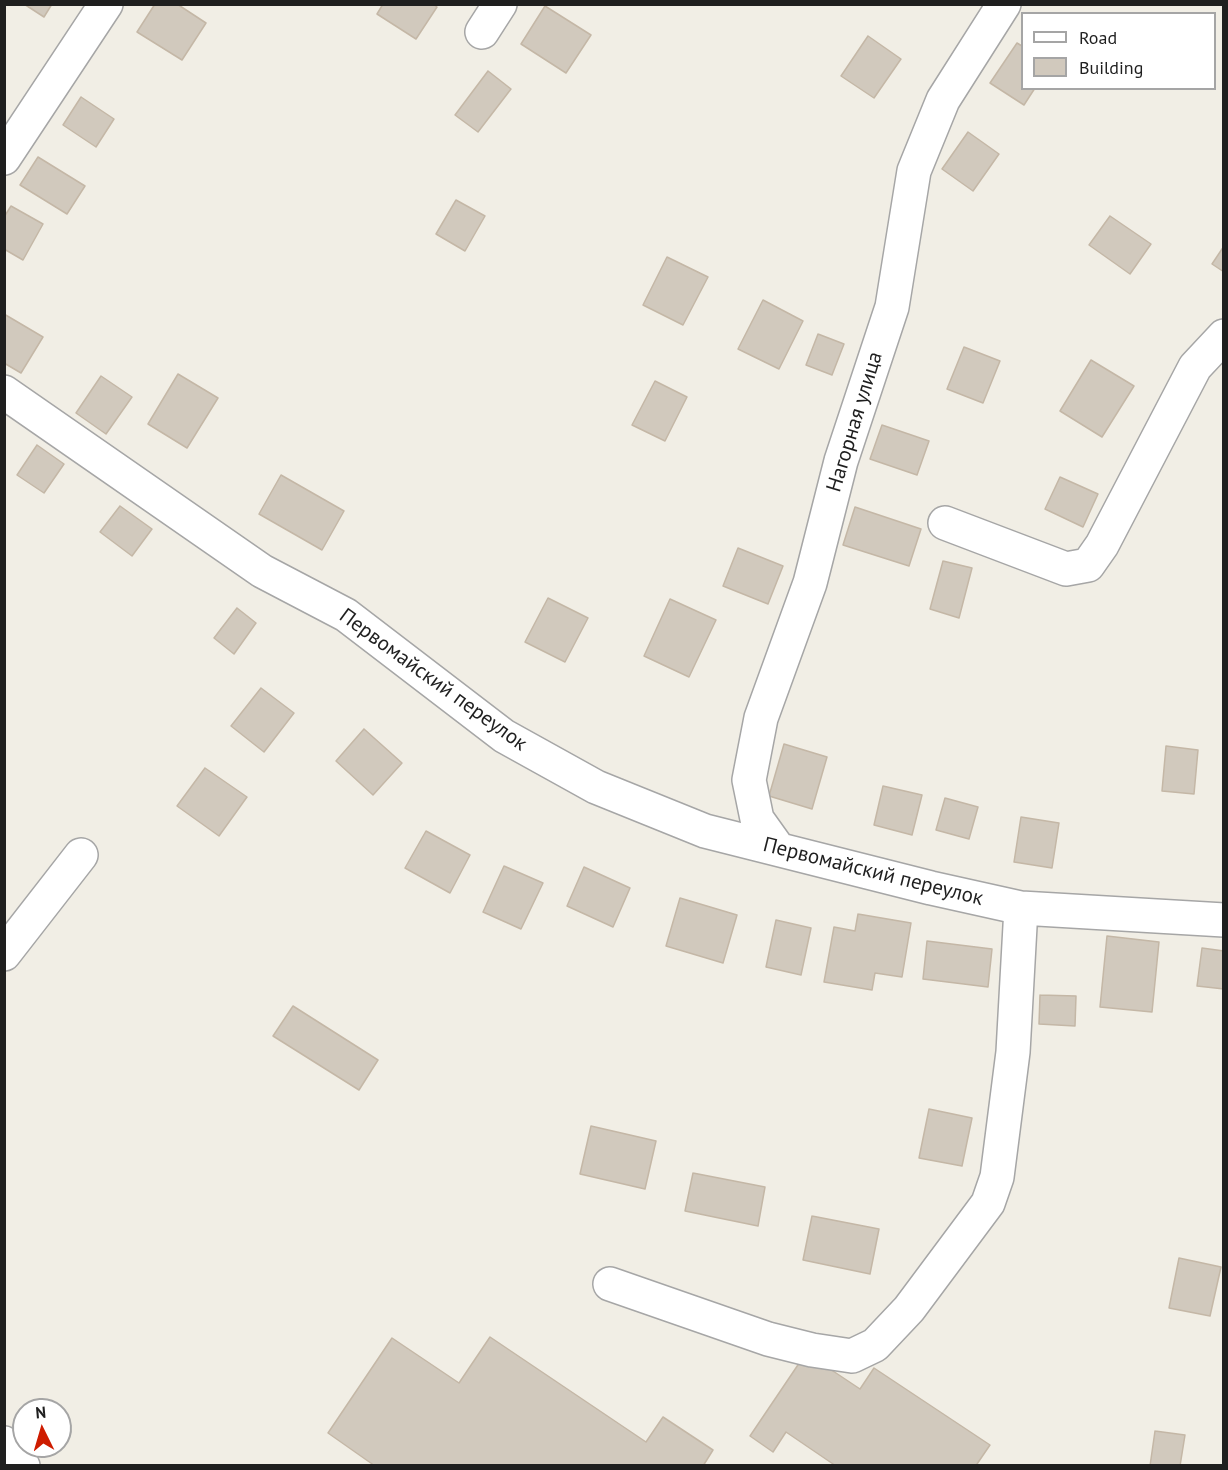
<!DOCTYPE html>
<meta charset="utf-8">
<style>
body{margin:0}
#map{position:relative;width:1228px;height:1470px;overflow:hidden;background:#f1eee5;font-family:"PT Sans",sans-serif}
canvas{display:block}
.frame{position:absolute;inset:0;border:6px solid #1f1f1f;pointer-events:none}
.legend{position:absolute;left:1021px;top:12px;width:195px;height:78px;box-sizing:border-box;background:#fff;border:2px solid #a5a5a5;margin:0;padding:8px 10px;list-style:none;font-size:18px;color:#1f1f1f}
.legend li{display:flex;align-items:center;gap:12px;height:30px}
.legend b{width:30px;border:2px solid #a5a5a5}
.north{position:absolute;left:12px;top:1398px;width:60px;height:60px;box-sizing:border-box;background:#fff;border:2px solid #a5a5a5;border-radius:50%;rotate:355deg;font-size:16px;font-weight:700;line-height:24px;text-align:center;color:#1f1f1f}
.north::after{content:'';display:block;margin:auto;width:21px;height:27px;background:#ce1c00;clip-path:polygon(50% 0,100% 100%,50% 72%,0 100%)}
</style>
<div id="map">
<canvas width="1228" height="1470"></canvas>
<div class="frame"></div>
<ul class="legend">
<li><b style="height:8px;background:#fff"></b>Road</li>
<li><b style="height:16px;background:#d1c9bd"></b>Building</li>
</ul>
<div class="north">N</div>
</div>
<script>
const g = document.querySelector('canvas').getContext('2d');
g.lineJoin = 'round';
function fillPath(path, color) {
  g.fillStyle = color;
  g.fill(path, 'evenodd');
}
function toPath(rows) {
  const path = new Path2D();
  for (const r of rows) {
    path.moveTo(r[0], r[1]);
    for (let i = 2; i < r.length; i += 2) path.lineTo(r[i], r[i + 1]);
  }
  return path;
}
function strokePath(path, color, width, dash) {
  g.strokeStyle = color;
  g.lineWidth = width;
  g.lineCap = dash ? 'butt' : 'round';
  g.setLineDash(dash || []);
  g.stroke(path);
}
function write(font, color, halo, rows, align = 'center') {
  g.font = font + ' "PT Sans",sans-serif';
  g.lineWidth = 4.5;
  g.setLineDash([]);
  g.textBaseline = 'middle';
  g.strokeStyle = halo;
  g.fillStyle = color;
  for (const [text, x, y, turn = 0] of rows) {
    g.save();
    g.translate(x, y);
    g.rotate((+turn || 0) * Math.PI / 180);
    g.textAlign = isNaN(turn) ? turn : align;
    if (halo) g.strokeText(text, 0, 0);
    g.fillText(text, 0, 0);
    g.restore();
  }
}
const building = toPath([
 [24,4,52,4,44,17,24,4],
 [155,4,177,4,206,23,182,60,137,32,155,4],
 [383,4,433,4,437,7,416,39,377,14,383,4],
 [545,6,591,35,566,73,521,44,545,6],
 [868,36,901,59,874,98,841,76,868,36],
 [1017,43,1022,46,1022,88,1035,88,1024,105,990,83,1017,43],
 [488,71,511,89,478,132,455,115,488,71],
 [81,97,114,119,96,147,63,125,81,97],
 [968,132,999,154,973,191,942,169,968,132],
 [38,157,85,186,67,214,20,185,38,157],
 [456,200,485,216,465,251,436,234,456,200],
 [11,206,43,224,23,260,4,249,4,217,11,206],
 [1110,216,1151,244,1130,274,1089,245,1110,216],
 [1224,246,1224,272,1212,264,1224,246],
 [667,257,708,277,683,325,643,305,667,257],
 [763,300,803,321,779,369,738,349,763,300],
 [4,314,43,337,21,373,4,363,4,314],
 [818,334,844,344,832,375,806,365,818,334],
 [964,347,1000,361,983,403,947,389,964,347],
 [1091,360,1134,386,1102,437,1060,411,1091,360],
 [178,374,218,398,187,448,148,424,178,374],
 [101,376,132,397,106,434,76,413,101,376],
 [655,381,687,397,665,441,632,425,655,381],
 [882,425,929,441,917,475,870,459,882,425],
 [37,445,64,464,44,493,17,475,37,445],
 [281,475,344,511,322,550,259,514,281,475],
 [1060,477,1098,494,1083,527,1045,509,1060,477],
 [120,506,152,529,132,556,100,532,120,506],
 [855,507,921,529,909,566,843,545,855,507],
 [738,548,783,566,768,604,723,586,738,548],
 [943,561,972,568,959,618,930,609,943,561],
 [548,598,588,618,565,662,525,642,548,598],
 [670,599,716,620,689,677,644,656,670,599],
 [237,608,256,623,234,654,214,638,237,608],
 [261,688,294,713,264,752,231,726,261,688],
 [364,729,402,763,373,795,336,761,364,729],
 [784,744,827,757,812,809,769,796,784,744],
 [1166,746,1198,750,1194,794,1162,791,1166,746],
 [205,768,247,797,219,836,177,806,205,768],
 [883,786,922,795,912,835,874,825,883,786],
 [945,798,978,807,969,839,936,830,945,798],
 [1021,817,1059,823,1052,868,1014,862,1021,817],
 [426,831,470,855,450,893,405,868,426,831],
 [504,866,543,883,521,929,483,912,504,866],
 [584,867,630,888,613,927,567,906,584,867],
 [680,898,737,915,723,963,666,946,680,898],
 [858,914,911,923,902,977,875,973,872,990,824,982,834,927,855,931,858,914],
 [776,920,811,928,801,975,766,967,776,920],
 [1107,936,1159,942,1152,1012,1100,1007,1107,936],
 [927,941,992,949,988,987,923,979,927,941],
 [1202,948,1224,951,1224,989,1197,986,1202,948],
 [1040,995,1076,996,1075,1026,1039,1024,1040,995],
 [293,1006,378,1060,359,1090,273,1036,293,1006],
 [929,1109,972,1118,962,1166,919,1158,929,1109],
 [591,1126,656,1141,645,1189,580,1174,591,1126],
 [693,1173,765,1187,758,1226,685,1211,693,1173],
 [812,1216,879,1229,870,1274,803,1260,812,1216],
 [1179,1258,1221,1267,1210,1316,1169,1308,1179,1258],
 [490,1337,646,1442,663,1417,713,1450,703,1466,375,1466,328,1433,392,1338,459,1383,490,1337],
 [806,1353,860,1389,874,1368,990,1445,977,1464,980,1466,836,1466,786,1432,773,1452,750,1436,806,1353],
 [1155,1431,1185,1435,1180,1466,1150,1466,1155,1431]
]);
fillPath(building, '#d1c9bd');
strokePath(building, '#c4b7a6', 1.5);
const minor = toPath([
 [482,32,500,4],
 [4,158,106,4],
 [4,392,262,571,346,615,504,736,596,787,705,831,931,888,1021,908,1224,920],
 [945,523,1066,569,1088,565,1102,545,1195,367,1224,336],
 [777,847,757,819,749,780,761,718,810,583,841,461,892,307,914,171,943,100,1004,4],
 [4,954,81,855],
 [610,1284,768,1339,812,1350,852,1356,875,1345,909,1309,988,1203,997,1177,1013,1052,1021,908],
 [4,1443,23,1466]
]);
strokePath(minor, '#a6a6a6', 36);
strokePath(minor, '#fff', 33);
write('21px', '#1f1f1f', '#fff', [
 ["Нагорная улица",855,422,-73],
 ["Первомайский переулок",433,680,36],
 ["Первомайский переулок",873,872,14]
]);
</script>
